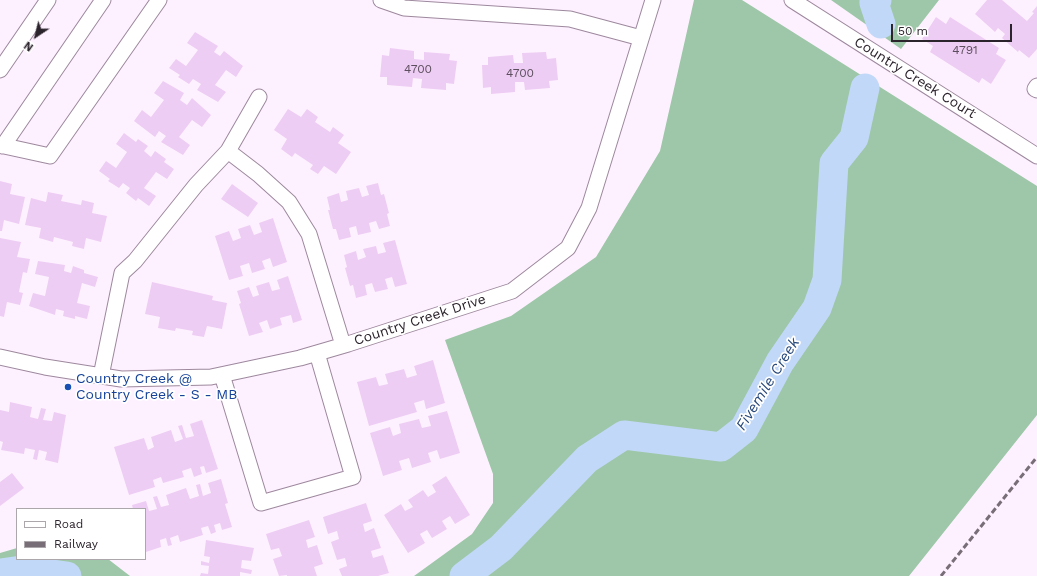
<!DOCTYPE html>
<style>
body{margin:0}
#map{position:relative;width:1037px;height:576px;overflow:hidden;background:#fef1ff;font-family:"Work Sans",sans-serif}
canvas{display:block}
.legend{position:absolute;left:16px;top:508px;width:130px;height:52px;box-sizing:border-box;background:#fff;border:1px solid #aba7ab;margin:0;padding:5px 7px;list-style:none;font-size:12px;color:#2c242c}
.legend li{display:flex;align-items:center;gap:8px;height:20px}
.legend b{width:20px;border:1px solid #aba7ab}
.north{position:absolute;left:16px;top:16px;width:40px;height:40px;-webkit-text-stroke:3px #fff;paint-order:stroke;rotate:215deg;font-size:11px;font-weight:700;line-height:16px;text-align:center;color:#2c242c}
.north::after{content:'';display:block;margin:auto;width:14px;height:18px;background:#2c242c;clip-path:polygon(50% 0,100% 100%,50% 72%,0 100%)}
.scale{position:absolute;left:891px;top:24px;width:121px;height:18px;box-sizing:border-box;border:2px solid #2c242c;border-top:0;padding-left:5px;font-size:12px;line-height:14px;white-space:nowrap;color:#2c242c;-webkit-text-stroke:3px #fff;paint-order:stroke}
</style>
<div id="map">
<canvas width="1037" height="576"></canvas>
<ul class="legend">
<li><b style="height:5px;background:#fff"></b>Road</li>
<li><b style="height:5px;background:#786e78"></b>Railway</li>
</ul>
<div class="north">N</div>
<div class="scale">50 m</div>
</div>
<script>
const g = document.querySelector('canvas').getContext('2d');
g.lineJoin = 'round';
function fillPath(path, color) {
  g.fillStyle = color;
  g.fill(path, 'evenodd');
}
function toPath(rows) {
  const path = new Path2D();
  for (const r of rows) {
    path.moveTo(r[0], r[1]);
    for (let i = 2; i < r.length; i += 2) path.lineTo(r[i], r[i + 1]);
  }
  return path;
}
function strokePath(path, color, width, dash) {
  g.strokeStyle = color;
  g.lineWidth = width;
  g.lineCap = dash ? 'butt' : 'round';
  g.setLineDash(dash || []);
  g.stroke(path);
}
function write(font, color, halo, rows, align = 'center') {
  g.font = font + ' "Work Sans",sans-serif';
  g.lineWidth = 3.5;
  g.setLineDash([]);
  g.textBaseline = 'middle';
  g.strokeStyle = halo;
  g.fillStyle = color;
  for (const [text, x, y, turn = 0] of rows) {
    g.save();
    g.translate(x, y);
    g.rotate((+turn || 0) * Math.PI / 180);
    g.textAlign = isNaN(turn) ? turn : align;
    if (halo) g.strokeText(text, 0, 0);
    g.fillText(text, 0, 0);
    g.restore();
  }
}
fillPath(toPath([
 [694,0,742,0,1037,186,1037,415,909,576,414,576,472,534,493,503,493,474,445,340,511,316,596,257,660,151],
 [831,0,939,0,901,49],
 [17,548,17,559,108,559,130,576,0,576,0,553]
]), '#9dc7a8');
strokePath(toPath([
 [877,0,874,3,881,24],
 [0,573,23,570,67,576],
 [464,576,501,548,587,459,624,435,721,447,744,429,780,362,817,308,827,280,834,163,854,138,865,88]
]), '#c2d8f8', 29);
fillPath(toPath([
 [987,0,1002,0,1027,21,1034,13,1032,12,1037,6,1037,49,1029,58,1019,50,1018,52,1002,38,1005,34,998,28,995,32,975,14],
 [936,17,946,24,950,17,999,48,996,54,1006,60,991,84,982,78,979,83,930,52,933,46,922,39],
 [195,32,218,46,214,52,220,56,224,51,243,66,236,77,226,70,215,85,226,92,218,102,197,90,201,84,193,79,189,84,178,77,180,75,169,68,176,59,186,66,198,50,187,43],
 [390,48,414,51,414,59,424,60,424,52,450,54,449,60,457,61,454,84,446,83,446,90,421,88,422,79,413,78,412,87,387,85,387,77,380,77,382,55,389,56],
 [546,52,547,59,556,58,558,80,549,81,550,88,525,90,524,82,515,82,515,92,491,94,491,87,483,88,482,65,488,65,488,57,513,55,514,63,523,63,522,53],
 [163,81,184,93,180,100,187,105,192,98,211,115,202,127,192,120,179,137,190,145,183,155,161,142,166,136,159,131,155,137,134,121,142,110,151,117,164,100,154,93],
 [288,109,301,117,307,109,318,117,315,122,330,132,333,127,344,135,338,143,351,152,336,174,324,166,318,174,310,169,313,165,295,153,292,157,281,149,287,139,274,130],
 [124,133,136,142,138,139,148,146,144,151,151,157,155,151,166,159,164,162,174,169,167,179,156,172,144,188,156,196,149,206,138,198,136,201,126,193,130,188,123,183,119,188,108,181,110,179,99,171,106,161,116,168,127,152,116,144],
 [0,181,12,184,10,194,25,197,19,224,4,220,2,231,0,231],
 [378,183,381,195,384,194,389,213,387,214,390,226,379,229,376,221,369,223,371,232,358,235,356,226,349,228,351,237,339,240,336,229,333,229,328,210,330,210,327,197,339,193,341,202,348,200,346,191,359,188,362,197,369,195,366,186],
 [232,184,258,203,248,217,221,199],
 [48,192,63,195,61,201,81,205,82,200,94,203,92,213,107,216,101,242,86,238,84,249,72,246,73,242,54,237,53,242,39,238,41,228,25,225,31,198,46,202],
 [273,218,287,262,273,267,270,258,262,261,265,269,252,273,249,263,240,266,243,276,229,280,215,236,229,231,233,241,241,238,238,229,250,225,254,235,262,232,259,223],
 [0,238,21,242,17,257,30,259,27,273,23,272,19,292,23,293,20,305,7,302,4,317,0,316],
 [395,240,407,284,395,287,392,277,385,279,388,289,375,292,372,283,365,285,367,295,356,298,353,285,350,286,345,268,347,267,344,255,356,251,358,260,366,257,363,249,376,246,378,254,386,252,383,243],
 [38,261,65,265,64,271,71,273,73,266,84,270,84,273,98,277,95,287,82,283,77,303,90,306,87,319,75,316,75,319,63,316,64,311,56,309,55,315,29,306,33,293,45,296,49,277,35,274],
 [288,276,302,320,293,323,291,315,280,318,282,325,270,329,267,320,259,323,263,332,249,336,239,304,241,303,237,291,249,287,253,297,259,295,256,286,269,282,272,291,280,289,277,280],
 [152,282,213,296,212,300,227,303,222,329,207,326,204,337,192,335,193,331,176,328,175,331,158,328,160,317,145,314],
 [433,360,445,403,426,409,424,400,414,403,417,412,369,426,357,382,376,377,379,386,388,384,385,374,404,369,407,378,417,375,414,366],
 [10,402,32,407,30,417,38,419,41,408,46,409,43,420,52,421,54,412,66,415,58,463,45,460,47,452,39,450,37,460,33,459,35,450,25,448,24,454,1,450,3,442,0,441,0,410,9,412],
 [447,411,460,453,440,459,437,450,428,453,431,462,412,468,409,458,399,461,402,470,383,476,370,433,390,427,393,436,401,433,399,424,419,419,422,428,431,426,428,416],
 [202,420,218,469,206,473,204,466,200,467,202,474,194,477,191,468,182,471,184,477,163,483,161,477,153,480,155,487,129,495,114,447,144,438,148,450,154,447,151,437,171,430,175,442,183,439,178,426,182,425,186,438,194,436,190,424],
 [12,473,24,488,0,506,0,482],
 [446,476,470,515,455,524,450,516,442,521,447,529,432,538,427,530,420,534,425,543,408,553,384,515,401,504,405,511,413,507,408,500,423,490,428,497,436,492,432,485],
 [221,479,228,503,225,504,232,527,222,530,220,523,214,525,216,532,211,534,208,526,201,528,203,535,180,542,178,535,170,538,172,545,168,546,166,538,160,540,161,547,146,552,145,547,145,509,133,509,132,505,146,501,149,511,157,509,153,497,157,496,161,507,169,505,166,495,186,488,190,499,199,496,196,485,200,484,203,496,211,493,208,483],
 [366,503,372,521,363,524,365,532,374,528,381,548,371,551,373,558,383,555,389,573,378,576,342,576,339,569,347,566,345,558,337,560,331,542,339,539,337,531,328,534,323,517],
 [309,520,315,537,306,540,308,548,317,545,323,564,314,567,317,576,287,576,287,575,279,576,273,559,282,556,279,548,271,550,266,534],
 [206,540,254,548,251,561,242,560,241,568,252,570,251,574,240,572,240,576,200,576,201,573,208,574,209,566,201,565,201,561,209,563,210,557,204,556]
]), '#eecdf4');
const minor = toPath([
 [381,0,404,8,570,19,641,38],
 [792,0,1037,156],
 [0,70,48,0],
 [1037,86,1035,89,1037,90],
 [0,145,50,156,159,0],
 [3,146,103,0],
 [228,151,258,174,289,202,309,234,343,345],
 [0,357,45,367,121,379,211,377,300,358,348,344,512,291,568,248,589,208,653,0],
 [222,375,261,503,353,477,317,353],
 [101,376,122,273,135,261,196,185,228,151,259,97]
]);
strokePath(minor, '#9d889d', 17);
strokePath(minor, '#fff', 15);
strokePath(toPath([
 [941,576,1037,457]
]), '#786e78', 3, [6, 3]);
for (const [x, y, r, color] of [
 [68,387,4,"#1a4fb4"]
]) {
  const dot = new Path2D();
  dot.arc(x, y, r, 0, 2 * Math.PI);
  g.fillStyle = color;
  g.fill(dot);
  strokePath(dot, '#fff', 1.5);
}
write('12px', '#5c4e5e', null, [
 ["4791",965,50],
 ["4700",418,69],
 ["4700",520,73]
]);
write('14px', '#2c242c', '#fff', [
 ["Country Creek Court",915,78,32],
 ["Country Creek Drive",420,320,-18]
]);
write('14px', '#164399', '#fff', [
 ["Country Creek @",76,379],
 ["Country Creek - S - MB",76,395]
], 'left');
write('italic 15px', '#28497b', '#fff', [
 ["Fivemile Creek",768,384,-58]
]);
</script>
